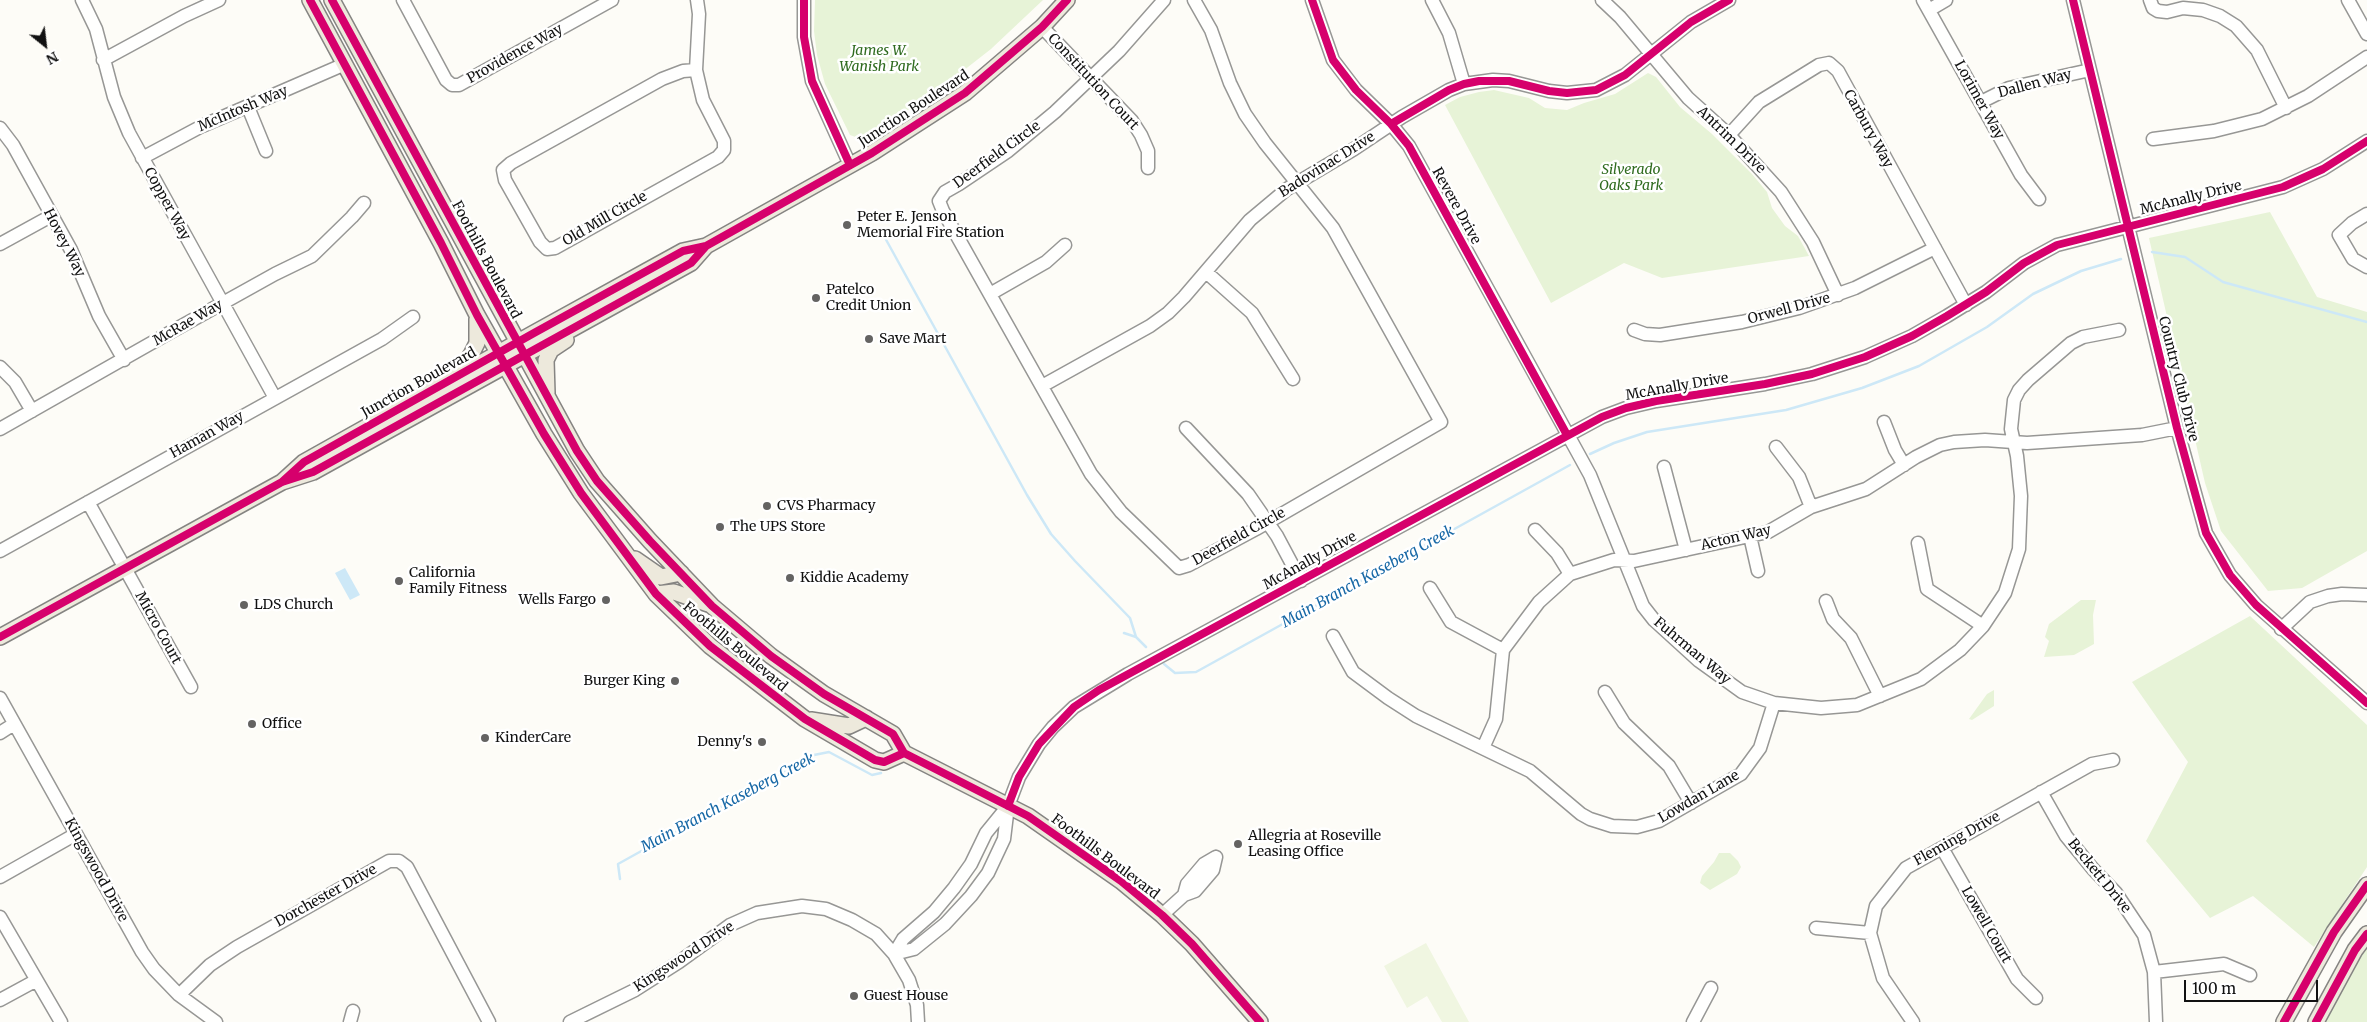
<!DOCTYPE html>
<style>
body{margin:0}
#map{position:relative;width:2367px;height:1022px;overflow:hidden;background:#fdfcf7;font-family:Merriweather,serif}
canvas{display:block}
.north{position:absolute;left:20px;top:20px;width:50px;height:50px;-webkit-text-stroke:4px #fff;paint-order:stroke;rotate:151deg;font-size:14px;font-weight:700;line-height:20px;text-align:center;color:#111}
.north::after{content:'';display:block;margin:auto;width:18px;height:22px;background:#111;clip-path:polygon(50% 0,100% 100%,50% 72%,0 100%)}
.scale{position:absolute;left:2184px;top:980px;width:134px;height:22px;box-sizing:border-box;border:2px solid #111;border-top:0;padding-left:6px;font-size:15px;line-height:18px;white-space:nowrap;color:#111;-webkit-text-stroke:4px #fff;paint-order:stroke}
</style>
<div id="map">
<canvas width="2367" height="1022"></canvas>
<div class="north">N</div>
<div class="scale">100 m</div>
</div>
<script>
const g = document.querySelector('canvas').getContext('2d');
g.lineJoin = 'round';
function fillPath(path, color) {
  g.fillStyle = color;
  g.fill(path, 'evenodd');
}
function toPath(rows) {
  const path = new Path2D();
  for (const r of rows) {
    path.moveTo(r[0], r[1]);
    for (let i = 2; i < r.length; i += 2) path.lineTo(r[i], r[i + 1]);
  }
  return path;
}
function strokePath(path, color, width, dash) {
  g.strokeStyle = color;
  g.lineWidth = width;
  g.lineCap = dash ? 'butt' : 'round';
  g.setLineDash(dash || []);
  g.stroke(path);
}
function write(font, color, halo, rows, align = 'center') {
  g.font = font + ' Merriweather,serif';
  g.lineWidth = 5;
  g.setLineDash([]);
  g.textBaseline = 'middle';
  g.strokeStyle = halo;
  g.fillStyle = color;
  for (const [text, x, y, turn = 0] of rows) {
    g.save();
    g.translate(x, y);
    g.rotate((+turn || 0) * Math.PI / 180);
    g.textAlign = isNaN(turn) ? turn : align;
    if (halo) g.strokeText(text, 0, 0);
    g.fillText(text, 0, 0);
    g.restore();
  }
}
fillPath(toPath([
 [815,0,1043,0,991,49,945,85,899,116,861,139,850,135,825,84,817,55,814,31],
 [1648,73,1656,77,1680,107,1712,134,1752,174,1767,192,1772,208,1785,226,1798,236,1809,256,1662,278,1624,263,1551,303,1445,105,1460,97,1479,92,1494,90,1529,98,1545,108,1567,110,1584,103,1615,94],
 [2270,212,2317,297,2367,312,2367,551,2302,588,2268,591,2221,531,2205,483,2149,238],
 [2081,600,2096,600,2093,615,2094,644,2074,655,2044,657,2049,641,2045,637,2049,624],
 [2250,616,2367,725,2367,867,2314,947,2253,896,2210,918,2146,841,2188,762,2132,682],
 [1994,690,1994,706,1972,720,1969,719,1987,694],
 [1719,853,1730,853,1738,861,1741,867,1737,874,1710,890,1700,883,1702,876,1714,862],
 [2367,942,2367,1022,2321,1022]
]), '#e7f3d7');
fillPath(toPath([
 [1426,943,1469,1022,1442,1022,1427,996,1407,1008,1384,966]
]), '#f0f6e1');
fillPath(toPath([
 [345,568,360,595,350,600,335,573]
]), '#cde8f7');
strokePath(toPath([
 [884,236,1027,495,1051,534,1075,561,1130,618,1136,637],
 [2152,252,2185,257,2223,282,2367,322],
 [1590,454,1614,443,1647,432,1786,410,1862,388,1919,366,1987,327,2033,294,2081,271,2121,259],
 [1124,633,1136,637,1146,647],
 [1164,664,1175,673,1196,672,1570,465],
 [620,879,618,864,814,755,829,752,872,775,881,773]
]), '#cde8f7', 2.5);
const minor = toPath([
 [82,0,96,29,114,97,129,133,275,398],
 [403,0,446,80,452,85,459,85,612,0],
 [804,0,804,37,812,81,850,165],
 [1164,0,1119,51,1055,112,1008,151,959,184,945,192,939,201,943,211,1091,474,1121,512,1179,568,1189,565,1256,529,1441,422,1333,228,1265,143,1245,114,1230,83,1211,30,1194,0],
 [1312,0,1333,60,1356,90,1391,124,1409,146,1590,475,1643,606,1654,620,1699,661,1742,692,1774,703,1821,708,1857,705,1921,679,1960,650,1983,626,2005,593,2019,549,2021,496,2017,456,2011,429,2014,400,2019,390,2028,380,2071,343,2083,337,2119,330],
 [1432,0,1449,33,1464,84],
 [1602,0,1620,17,1688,98,1729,135,1781,192,1813,242,1838,295],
 [1923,0,2021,175,2039,199],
 [2073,0,2177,428,2206,533,2230,575,2256,605,2367,703],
 [2150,0,2153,8,2158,11,2167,12,2183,8,2203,10,2220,16,2236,26,2257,50,2286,108],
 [2348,0,2367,34],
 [1929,10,1946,0],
 [1042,27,1132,121,1141,135,1148,151,1148,168],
 [103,60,184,16,219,0],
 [696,70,703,100,724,141,724,150,718,157,555,248,547,249,540,242,505,180,503,170,511,163,662,79,683,71,696,70],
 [696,70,699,14,697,0],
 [1981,102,2009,88,2090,70],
 [248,107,266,151],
 [0,128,13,145,71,250,99,316,124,360],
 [1729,135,1759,102,1819,65,1829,63,1838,71,1966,305],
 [2153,139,2214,131,2262,119,2308,96,2367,57],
 [142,158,202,126,345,64],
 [2367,214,2352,223,2339,235,2353,259,2367,267],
 [0,244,51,216],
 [1206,272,1252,313,1293,379],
 [990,294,1046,262,1065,245],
 [1634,330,1645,334,1660,335,1742,322,1799,308,1855,288,1935,248],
 [0,367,15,382,32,411],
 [1042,386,1150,326,1168,313,1184,297,1250,220,1287,189,1354,149,1402,117,1449,90,1464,84,1493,80,1509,81,1549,91,1567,93,1596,90,1625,75,1691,22,1729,0],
 [1884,422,1895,450,1904,465],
 [1186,428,1248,494,1277,536,1301,581],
 [0,429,169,333,275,274,312,256,352,217,364,203],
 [1776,447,1799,477,1811,507],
 [1664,467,1686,550],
 [88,502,191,687],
 [1535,530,1557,553,1570,574],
 [1750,536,1758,571],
 [1918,543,1927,589,1983,626],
 [0,551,382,339,413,317],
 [1430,588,1451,622,1503,650],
 [1826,601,1833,619,1851,638,1880,696],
 [2281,629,2310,602,2328,596,2342,594,2367,595],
 [1333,636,1353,672,1388,698,1416,716,1530,771,1581,814,1590,819,1612,826,1637,827,1659,821,1741,774,1760,748,1774,703],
 [1605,692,1624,723,1669,766,1691,803],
 [0,698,142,952,154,969,179,995,216,1022],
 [0,733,14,724],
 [1483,748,1496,719,1503,650,1539,602,1570,574,1614,560,1634,561,1768,532,1811,507,1866,489,1916,457,1940,445,1954,442,1985,440,2027,443,2142,435,2177,428],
 [2041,792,2066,836,2093,869,2116,893,2144,935,2154,972,2156,1022],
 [1942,848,2017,979,2036,998],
 [0,877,76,834],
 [1184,895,1195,891,1213,870,1216,857],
 [1162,915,1184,895,1187,884,1204,864,1216,857],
 [0,917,61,1022],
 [1816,928,1870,933],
 [894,954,914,949,945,924,971,896,988,873,1004,839,1008,806,1019,777,1039,744,1053,727,1074,707,1128,674,1602,417,1626,408,1656,401,1765,384,1812,374,1865,357,1912,336,1947,316,1986,292,2024,263,2057,245,2283,187,2323,169,2367,141],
 [894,954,903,939,934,912,954,888,971,864,986,833,1008,806],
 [2154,972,2224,964,2250,975],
 [179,995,210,965,237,947,389,861,399,861,407,867,489,1022],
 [0,1000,35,981],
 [350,1022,353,1011],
 [570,1022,635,990,679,962,730,925,757,913,802,906,826,909,852,920,876,934,894,954,909,980,917,1005,918,1022],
 [1693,1022,1711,988],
 [1913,1022,1883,978,1870,933,1876,906,1906,868,2092,764,2113,760]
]);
const major = toPath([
 [310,0,441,243,477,315,544,434,581,493,656,594,710,646,805,719,875,760,884,762,904,753],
 [332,0,577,451,597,481,650,541,712,606,771,656,824,694,893,734,904,753,1028,816,1121,881,1162,915,1192,944,1260,1022],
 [457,372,471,355,477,343,477,319],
 [547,393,546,360,551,350,566,340],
 [282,482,304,462,534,333,683,251,706,246,872,153,965,93,1042,27,1067,0],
 [635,559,661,577,681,573],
 [656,594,674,592,708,604],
 [0,637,282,482,313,472,691,263,706,246],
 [811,720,849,726,866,718],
 [2284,1022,2334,932,2367,885],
 [2316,1022,2355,950,2367,934]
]);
strokePath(minor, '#979795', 15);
strokePath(major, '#858482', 18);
strokePath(minor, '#fffffe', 12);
strokePath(major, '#ede9dc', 15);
strokePath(toPath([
 [310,0,441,243,477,315,544,434,581,493,656,594,710,646,805,719,875,760,884,762,904,753],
 [332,0,577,451,597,481,650,541,712,606,771,656,824,694,893,734,904,753,1028,816,1121,881,1162,915,1192,944,1260,1022],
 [804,0,804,37,812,81,850,165],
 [1312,0,1333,60,1356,90,1391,124,1409,146,1567,435],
 [2073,0,2177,428,2206,533,2230,575,2256,605,2367,703],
 [1391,124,1449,90,1464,84,1479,81,1509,81,1549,91,1567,93,1596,90,1625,75,1691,22,1729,0],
 [282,482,304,462,534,333,683,251,706,246,872,153,965,93,1042,27,1067,0],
 [0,637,282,482,313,472,691,263,706,246],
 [1008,806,1019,777,1039,744,1074,707,1099,690,1602,417,1626,408,1656,401,1765,384,1812,374,1865,357,1912,336,1947,316,1986,292,2024,263,2057,245,2283,187,2323,169,2367,141],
 [2284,1022,2334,932,2367,885],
 [2316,1022,2355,950,2367,934]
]), '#d6006c', 8);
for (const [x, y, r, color] of [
 [847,225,5,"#646362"],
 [816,298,5,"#646362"],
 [869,339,5,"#646362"],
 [767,506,5,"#646362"],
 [720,527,5,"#646362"],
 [790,578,5,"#646362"],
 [399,581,5,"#646362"],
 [606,600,5,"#646362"],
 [244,605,5,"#646362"],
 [675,681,5,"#646362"],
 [252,724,5,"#646362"],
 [485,738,5,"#646362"],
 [762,742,5,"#646362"],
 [1238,844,5,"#646362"],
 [854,996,5,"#646362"]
]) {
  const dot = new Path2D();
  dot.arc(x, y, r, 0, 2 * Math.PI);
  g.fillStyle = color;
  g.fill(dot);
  strokePath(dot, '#fff', 2);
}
write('italic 14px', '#2f6b1f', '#fff', [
 ["James W.",879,51],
 ["Wanish Park",879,67],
 ["Silverado",1631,170],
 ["Oaks Park",1631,186]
]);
write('14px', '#111', '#fff', [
 ["Providence Way",515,54,-29],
 ["Constitution Court",1093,82,47],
 ["Dallen Way",2035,84,-15],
 ["Lorimer Way",1979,100,61],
 ["McIntosh Way",243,109,-23],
 ["Junction Boulevard",914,109,-33],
 ["Carbury Way",1868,129,61],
 ["Antrim Drive",1731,140,44],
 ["Deerfield Circle",997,155,-36],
 ["Badovinac Drive",1327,165,-32],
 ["McAnally Drive",2191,198,-14],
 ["Copper Way",167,204,61],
 ["Revere Drive",1456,206,61],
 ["Old Mill Circle",605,219,-30],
 ["Hovey Way",64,243,63],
 ["Foothills Boulevard",486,260,62],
 ["Orwell Drive",1789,309,-15],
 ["McRae Way",188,323,-30],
 ["Country Club Drive",2178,379,76],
 ["Junction Boulevard",419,383,-29],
 ["McAnally Drive",1677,387,-10],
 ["Haman Way",207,435,-29],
 ["Deerfield Circle",1239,537,-29],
 ["Acton Way",1736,538,-13],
 ["McAnally Drive",1310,561,-29],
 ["Micro Court",158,628,61],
 ["Foothills Boulevard",735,647,40],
 ["Fuhrman Way",1692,651,40],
 ["Lowdan Lane",1699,797,-30],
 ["Fleming Drive",1957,839,-29],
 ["Foothills Boulevard",1105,857,37],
 ["Kingswood Drive",96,870,61],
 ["Beckett Drive",2099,876,51],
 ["Dorchester Drive",326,896,-29],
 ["Lowell Court",1986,925,60],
 ["Kingswood Drive",684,957,-33]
]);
write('14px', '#111', '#fff', [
 ["Peter E. Jenson",857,217],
 ["Memorial Fire Station",857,233],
 ["Patelco",826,290],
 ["Credit Union",826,306],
 ["Save Mart",879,339],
 ["CVS Pharmacy",777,506],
 ["The UPS Store",730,527],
 ["California",409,573],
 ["Family Fitness",409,589],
 ["Kiddie Academy",800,578],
 ["Wells Fargo",596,600,"right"],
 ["LDS Church",254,605],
 ["Burger King",665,681,"right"],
 ["Office",262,724],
 ["KinderCare",495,738],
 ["Denny's",752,742,"right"],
 ["Allegria at Roseville",1248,836],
 ["Leasing Office",1248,852],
 ["Guest House",864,996]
], 'left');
write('italic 15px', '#1768a6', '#fff', [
 ["Main Branch Kaseberg Creek",1368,577,-29],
 ["Main Branch Kaseberg Creek",728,803,-28]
]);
</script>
